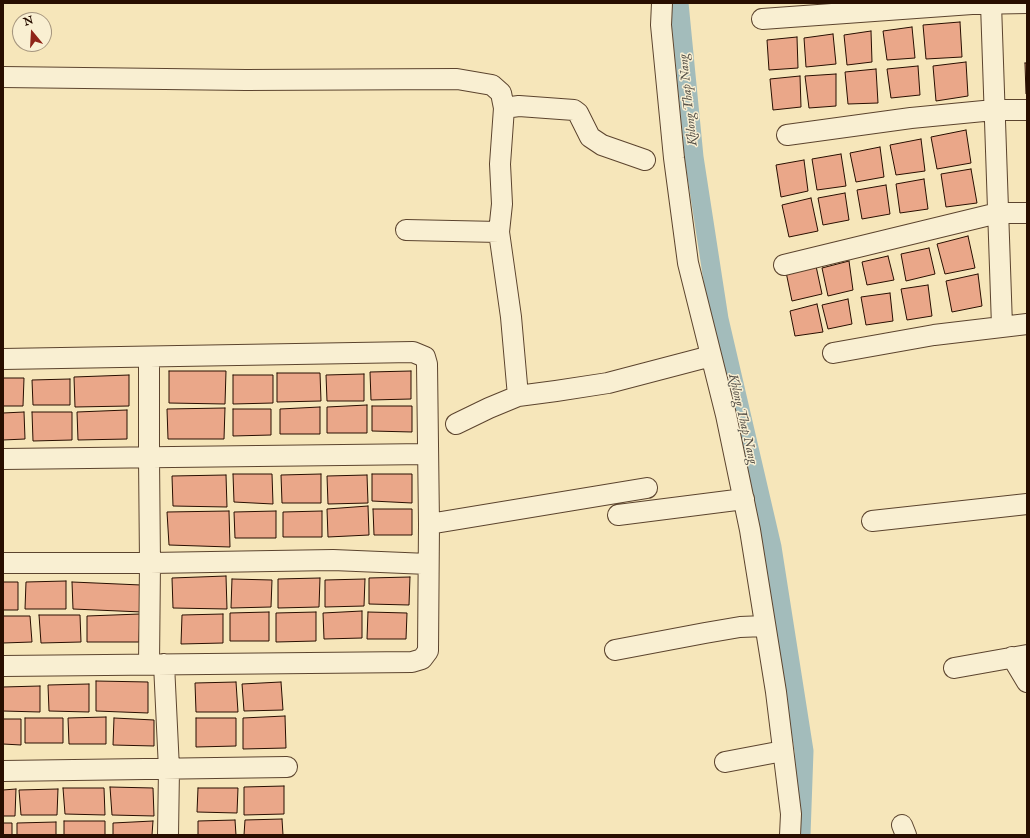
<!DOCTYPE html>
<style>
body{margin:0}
#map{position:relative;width:1030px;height:838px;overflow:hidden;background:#f6e6ba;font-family:"IM FELL English",serif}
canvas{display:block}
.frame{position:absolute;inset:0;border:4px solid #280e00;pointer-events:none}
.north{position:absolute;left:12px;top:12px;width:40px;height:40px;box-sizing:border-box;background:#f9efd2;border:1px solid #a5957e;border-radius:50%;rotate:342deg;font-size:11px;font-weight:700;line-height:16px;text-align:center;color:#280e00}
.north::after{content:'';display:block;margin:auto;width:14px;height:18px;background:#8f2418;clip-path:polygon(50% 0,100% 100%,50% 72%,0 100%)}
</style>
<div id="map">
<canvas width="1030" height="838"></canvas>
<div class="frame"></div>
<div class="north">N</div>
</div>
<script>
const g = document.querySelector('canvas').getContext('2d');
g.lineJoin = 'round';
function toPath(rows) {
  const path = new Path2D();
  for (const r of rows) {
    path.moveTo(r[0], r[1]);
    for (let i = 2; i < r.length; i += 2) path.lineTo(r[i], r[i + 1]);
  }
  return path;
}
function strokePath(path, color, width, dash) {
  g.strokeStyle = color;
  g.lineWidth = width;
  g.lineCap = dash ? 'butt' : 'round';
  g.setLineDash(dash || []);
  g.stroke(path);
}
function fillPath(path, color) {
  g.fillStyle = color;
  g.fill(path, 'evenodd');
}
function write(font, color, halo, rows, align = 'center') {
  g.font = font + ' "IM FELL English",serif';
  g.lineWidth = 3;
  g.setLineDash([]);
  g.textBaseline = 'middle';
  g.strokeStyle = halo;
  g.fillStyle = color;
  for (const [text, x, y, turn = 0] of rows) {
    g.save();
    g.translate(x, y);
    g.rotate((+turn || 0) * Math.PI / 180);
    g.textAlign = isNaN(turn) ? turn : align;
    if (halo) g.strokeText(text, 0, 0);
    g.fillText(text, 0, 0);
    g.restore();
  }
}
strokePath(toPath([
 [679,3,694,157,719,319,772,547,804,751,801,835]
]), '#a3bcbb', 19);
const building = toPath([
 [960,22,962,57,926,59,923,25,960,22],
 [912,27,915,58,887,60,883,31,912,27],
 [871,31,872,62,847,65,844,35,871,31],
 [833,34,836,64,806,67,804,38,833,34],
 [797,37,798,68,769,70,767,40,797,37],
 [966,62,968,96,936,101,933,66,966,62],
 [1025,63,1027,63,1027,94,1026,94,1025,63],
 [918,66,920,95,891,98,887,69,918,66],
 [876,69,878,103,848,104,845,72,876,69],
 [836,74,836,106,809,108,805,76,836,74],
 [800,76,801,107,773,110,770,79,800,76],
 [966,130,971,163,937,169,931,137,966,130],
 [921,139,925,171,896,175,890,145,921,139],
 [880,147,884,177,856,182,850,153,880,147],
 [841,154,846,186,817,190,812,159,841,154],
 [804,160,808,191,781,197,776,165,804,160],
 [971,169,977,203,946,207,941,174,971,169],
 [924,179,928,209,900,213,896,184,924,179],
 [886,185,890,214,862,219,857,190,886,185],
 [845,193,849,220,823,225,818,198,845,193],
 [811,198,818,231,789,237,782,205,811,198],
 [968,236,975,268,945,274,937,244,968,236],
 [929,248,935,274,906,281,901,254,929,248],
 [888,256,894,280,867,285,862,262,888,256],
 [849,261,853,290,828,296,822,268,849,261],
 [816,266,822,294,792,301,786,272,816,266],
 [978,274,982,306,952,312,946,281,978,274],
 [928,285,932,316,907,320,901,289,928,285],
 [890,293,893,321,866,325,861,297,890,293],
 [848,299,852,324,828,329,822,305,848,299],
 [817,304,823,332,795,336,790,311,817,304],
 [169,371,226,371,225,404,169,403,169,371],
 [411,371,411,399,371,400,370,372,411,371],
 [277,373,320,373,321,401,277,402,277,373],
 [364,374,364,401,327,401,326,375,364,374],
 [129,375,129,406,75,407,74,377,129,375],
 [233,375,273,375,273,403,233,404,233,375],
 [3,378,24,378,23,406,3,406,3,378],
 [70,379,70,405,33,405,32,380,70,379],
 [367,405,367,433,327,433,327,407,367,405],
 [372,406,412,406,412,432,372,431,372,406],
 [320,407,320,434,280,434,280,409,320,407],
 [225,408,224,439,168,439,167,409,225,408],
 [233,409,271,409,271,435,233,436,233,409],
 [127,410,127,439,78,440,77,412,127,410],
 [24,412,25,439,3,440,3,413,24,412],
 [32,412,72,412,72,440,33,441,32,412],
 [233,474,272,474,273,504,234,502,233,474],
 [321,474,321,503,282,503,281,475,321,474],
 [372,474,412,474,412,503,372,501,372,474],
 [226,475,227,507,173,506,172,476,226,475],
 [367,475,368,503,328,504,327,476,367,475],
 [368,506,369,535,328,537,327,509,368,506],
 [373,509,412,509,412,535,374,535,373,509],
 [229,511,230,547,169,545,167,512,229,511],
 [276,511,276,538,235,538,234,512,276,511],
 [322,511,322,537,283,537,283,512,322,511],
 [226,576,227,609,173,608,172,578,226,576],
 [410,577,409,605,369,604,369,578,410,577],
 [320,578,319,607,278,608,278,579,320,578],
 [232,579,272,580,271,607,231,608,232,579],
 [365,579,364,606,325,607,325,580,365,579],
 [66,581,66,609,25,609,26,582,66,581],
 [3,582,18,582,18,610,3,610,3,582],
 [72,582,141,585,142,612,73,609,72,582],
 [362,611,362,638,324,639,323,613,362,611],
 [269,612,269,641,230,641,230,613,269,612],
 [316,612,316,641,276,642,276,613,316,612],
 [368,612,407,613,406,639,367,639,368,612],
 [140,614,139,642,87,642,87,616,140,614],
 [223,614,223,643,181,644,182,615,223,614],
 [39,615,80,615,81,642,41,643,39,615],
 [3,616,30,616,32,642,3,643,3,616],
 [96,681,148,682,148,713,96,711,96,681],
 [236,682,238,712,196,712,195,683,236,682],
 [281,682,283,710,244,711,242,684,281,682],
 [89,684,89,712,49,711,48,685,89,684],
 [40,686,40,712,3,711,3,687,40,686],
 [285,716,286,748,243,749,243,718,285,716],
 [106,717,106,744,69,744,68,718,106,717],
 [25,718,63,718,63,743,25,743,25,718],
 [114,718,154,720,154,746,113,745,114,718],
 [196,718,236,718,236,746,196,747,196,718],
 [3,719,21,719,21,745,3,744,3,719],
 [284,786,284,814,244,815,244,787,284,786],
 [110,787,153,788,154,816,112,815,110,787],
 [63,788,104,788,105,815,65,814,63,788],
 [198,788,238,788,237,813,197,812,198,788],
 [16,789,15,816,3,816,3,790,16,789],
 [58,789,57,815,21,815,19,790,58,789],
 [282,819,283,835,244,835,245,820,282,819],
 [235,820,236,835,198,835,198,821,235,820],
 [64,821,105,821,105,835,64,835,64,821],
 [153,821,152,835,113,835,113,823,153,821],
 [56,822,56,835,17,835,17,823,56,822],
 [3,823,12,823,12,835,3,835,3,823]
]);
fillPath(building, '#eaa789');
strokePath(building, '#280e00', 1);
const minor = toPath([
 [662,3,661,25,674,158,688,263,726,415,750,530,776,692,791,814,790,835],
 [991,4,1002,326],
 [762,19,972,4,1027,3],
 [3,77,246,80,457,79,492,85,501,93,504,108,500,164,502,204,499,232,511,317,518,396],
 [504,108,519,106,574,110,578,113,590,137,602,145,645,160],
 [787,135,911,118,994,110,1027,110],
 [406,230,499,232],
 [784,265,998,213,1027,213],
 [833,353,934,335,1027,324],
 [3,359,413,352,425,357,427,364,429,524,428,651,422,659,412,662,3,666],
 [456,424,489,408,518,396,556,391,608,383,711,356],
 [3,459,428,454],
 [618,515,744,499],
 [872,521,1027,504],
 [429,524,647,488],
 [3,563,150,563,333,560,428,564],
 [615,650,705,633,740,627,765,626],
 [1012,657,1027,682],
 [149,664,150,563,149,458,149,357],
 [164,664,169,769,168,835],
 [954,668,1027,655],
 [725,762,783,751],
 [3,771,287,767],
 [902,825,906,835]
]);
strokePath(minor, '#5c442e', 22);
strokePath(minor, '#f9efd2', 20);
write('italic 13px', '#59544b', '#f9efd2', [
 ["Khlong Thap Nang",689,100,-96],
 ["Khlong Thap Nang",742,419,77]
]);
</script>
